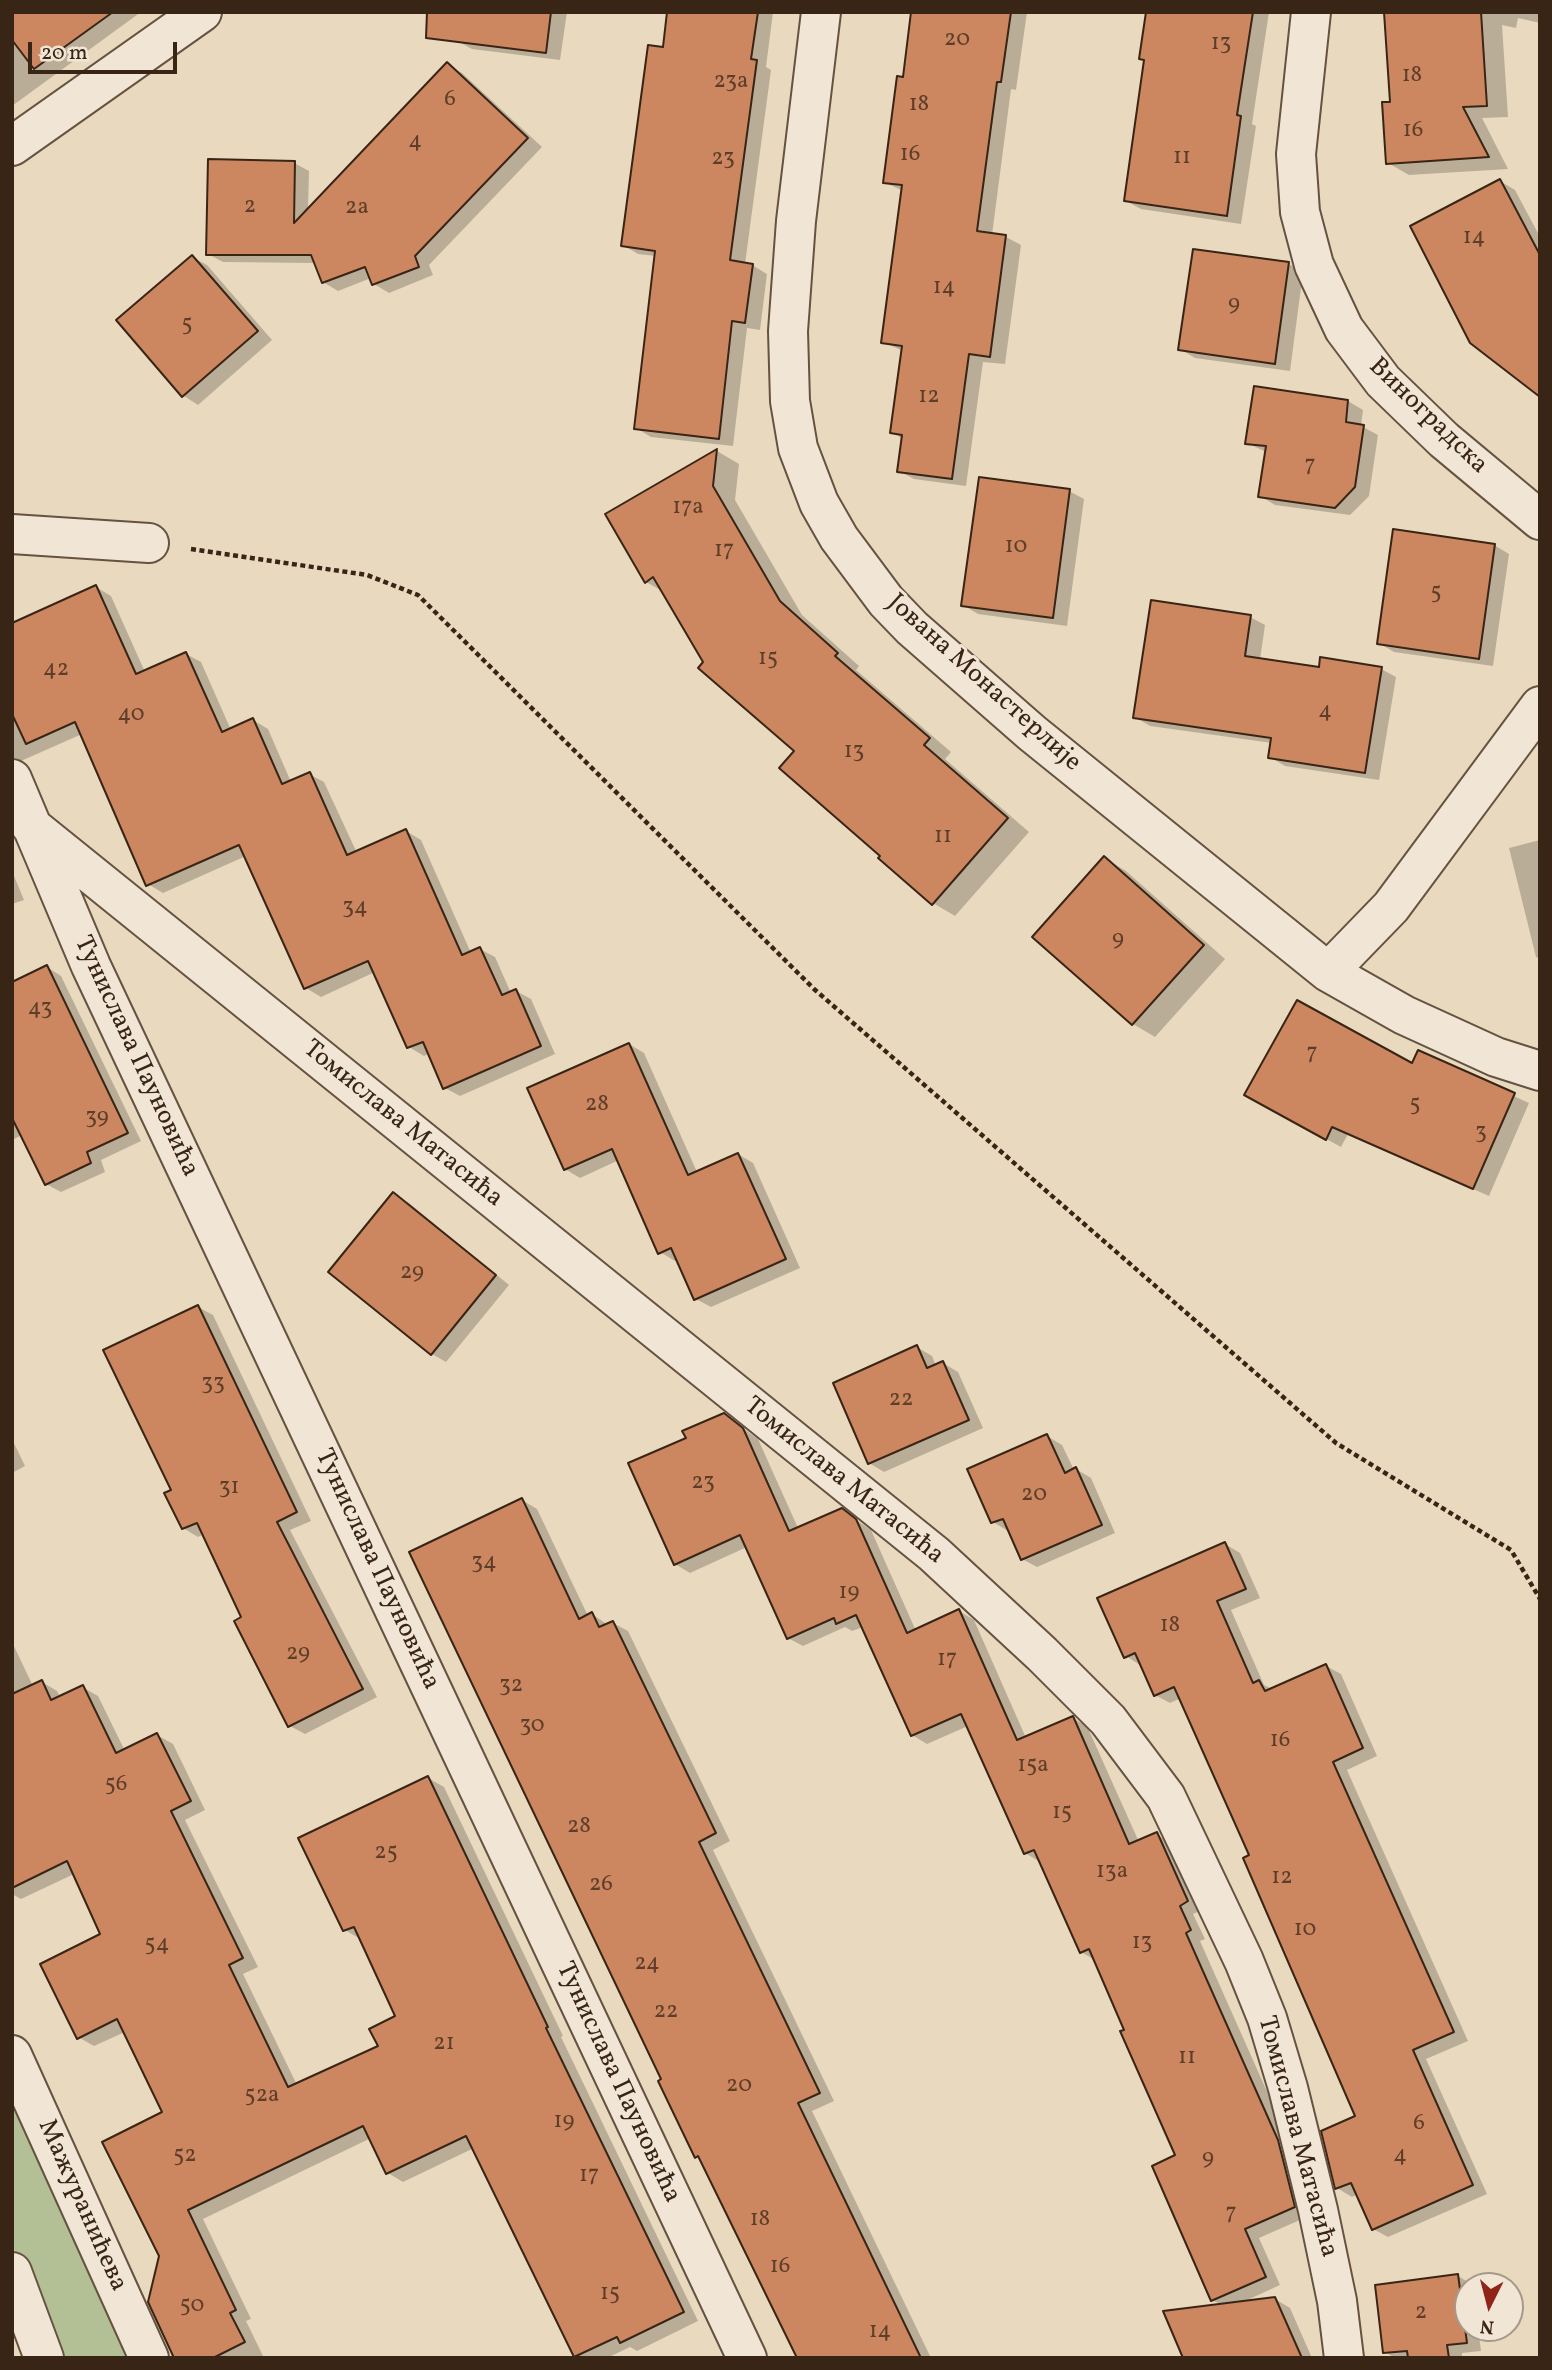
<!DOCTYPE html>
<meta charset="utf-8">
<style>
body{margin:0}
#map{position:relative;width:1552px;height:2370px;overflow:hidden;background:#e9d9be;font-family:Vollkorn,serif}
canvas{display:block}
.frame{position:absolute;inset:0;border:14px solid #392516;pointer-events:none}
.north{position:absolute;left:1454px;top:2272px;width:70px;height:70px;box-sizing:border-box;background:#f1e6d5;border:2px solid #a79989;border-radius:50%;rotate:186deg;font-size:19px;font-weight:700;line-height:28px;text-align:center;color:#392516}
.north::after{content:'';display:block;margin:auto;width:24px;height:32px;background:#8f2418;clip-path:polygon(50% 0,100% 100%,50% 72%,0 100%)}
.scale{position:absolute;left:28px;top:42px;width:149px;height:32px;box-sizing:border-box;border:4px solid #392516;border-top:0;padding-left:9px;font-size:21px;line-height:24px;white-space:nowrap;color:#392516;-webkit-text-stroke:5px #f1e6d5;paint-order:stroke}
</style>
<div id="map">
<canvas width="1552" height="2370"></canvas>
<div class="frame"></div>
<div class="north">N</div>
<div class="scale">20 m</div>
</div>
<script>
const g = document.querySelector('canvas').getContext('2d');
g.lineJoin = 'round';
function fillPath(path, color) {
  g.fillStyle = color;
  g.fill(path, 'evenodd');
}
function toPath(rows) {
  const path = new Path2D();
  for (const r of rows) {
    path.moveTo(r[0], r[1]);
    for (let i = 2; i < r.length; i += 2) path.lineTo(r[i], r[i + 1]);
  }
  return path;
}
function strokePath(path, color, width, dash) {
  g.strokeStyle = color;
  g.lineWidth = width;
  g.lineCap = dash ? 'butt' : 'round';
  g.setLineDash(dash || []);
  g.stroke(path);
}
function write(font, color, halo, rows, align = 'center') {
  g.font = font + ' Vollkorn,serif';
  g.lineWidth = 6;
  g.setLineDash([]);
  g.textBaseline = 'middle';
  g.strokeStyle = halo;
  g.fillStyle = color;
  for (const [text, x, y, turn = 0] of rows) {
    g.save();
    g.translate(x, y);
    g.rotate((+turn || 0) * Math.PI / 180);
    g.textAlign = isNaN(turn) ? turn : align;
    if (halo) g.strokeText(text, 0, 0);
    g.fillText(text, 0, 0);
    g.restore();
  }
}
fillPath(toPath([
 [12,2076,139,2358,55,2358,12,2244]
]), '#b3c095');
fillPath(toPath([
 [12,12,141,12,12,106],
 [461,12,567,12,560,60,472,49,457,41],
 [669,12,773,12,766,67,771,70,745,264,752,265,767,274,760,330,747,328,733,446,651,437,636,428,656,256,638,254,623,245,664,49],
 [913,12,1027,12,1016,90,1011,89,992,235,1006,237,1021,245,1005,364,983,362,966,486,914,479,899,471,903,439,892,432,903,351,883,342,903,191,884,182,904,79],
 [1148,12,1269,12,1252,124,1256,126,1241,224,1141,209,1126,201,1145,61,1141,58],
 [1378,12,1540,12,1540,23,1518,18,1516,28,1502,25,1508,117,1482,118,1508,169,1409,175,1388,163,1392,103,1386,14],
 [447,64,462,73,542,147,429,265,433,275,389,293,374,284,371,278,338,291,323,282,316,263,223,262,208,254,294,163,309,171,308,210],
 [1500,181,1515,190,1540,237,1540,395],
 [192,257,207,265,272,340,198,405,184,396,119,320],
 [1289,264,1303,273,1290,371,1195,358,1180,349],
 [1348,401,1363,410,1361,426,1378,435,1369,496,1350,515,1275,505,1260,496,1266,452,1247,443],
 [717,451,739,464,735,500,802,615,859,666,856,670,951,752,945,759,1029,832,955,916,933,903,882,856,796,751,705,663,664,592,646,582,607,514],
 [1069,491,1084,499,1067,626,978,614,963,605],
 [1494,545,1509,554,1493,666,1394,652,1379,643],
 [96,587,111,596,145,672,186,654,201,662,231,730,253,720,268,729,291,782,309,774,324,782,357,853,406,831,421,840,471,953,480,949,495,957,511,993,516,991,531,999,555,1054,460,1096,445,1088,430,1053,424,1056,409,1047,375,972,321,997,306,988,246,856,163,893,148,884,82,734,12,765,12,667],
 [1250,617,1265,625,1260,660,1320,669,1381,669,1396,677,1379,780,1285,766,1270,757,1272,743,1150,726,1135,717],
 [1540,840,1540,959,1536,957,1509,848],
 [1104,858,1126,871,1225,959,1155,1037,1133,1024,1035,937],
 [12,871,24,900,12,904],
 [47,967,61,976,141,1141,101,1160,105,1172,61,1192,46,1184,22,1135,12,1140,12,984],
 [629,1044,644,1053,697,1172,738,1154,753,1163,800,1268,711,1307,696,1299,678,1260,675,1261,660,1252,619,1160,580,1178,565,1169],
 [1418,1052,1529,1103,1489,1196,1348,1134,1341,1147,1246,1095,1413,1065],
 [394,1195,409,1203,509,1285,446,1362,432,1354],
 [198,1307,213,1315,311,1521,290,1530,377,1697,305,1734,290,1726,244,1618,204,1534,198,1537,183,1528],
 [917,1347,932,1356,936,1366,943,1363,958,1372,983,1428,884,1472,869,1463],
 [724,1415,758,1439,798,1528,841,1510,871,1530,916,1631,959,1611,974,1620,1026,1738,1072,1718,1087,1726,1139,1842,1156,1834,1171,1843,1202,1910,1193,1914,1205,1939,1200,1941,1293,2150,1309,2216,1259,2238,1280,2285,1243,2302,1275,2299,1290,2308,1312,2358,1185,2358,1222,2305,1212,2300,1177,2156,1095,1960,1081,1952,1040,1862,1025,1853,968,1726,927,1744,912,1735,863,1627,852,1631,845,1627,803,1646,788,1638,747,1547,690,1573,675,1564,688,1439],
 [1047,1436,1062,1445,1074,1470,1076,1469,1091,1478,1115,1533,1037,1567,1022,1559,1010,1530,1008,1531,993,1522],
 [12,1439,25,1466,12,1473],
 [522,1500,537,1509,588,1616,592,1614,608,1625,613,1623,628,1631,730,1841,713,1850,834,2101,812,2111,931,2358,797,2358,702,2160,696,2157,663,2080],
 [1225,1544,1240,1553,1260,1598,1231,1610,1264,1685,1272,1689,1326,1666,1341,1674,1377,1756,1347,1770,1468,2041,1426,2059,1487,2194,1388,2237,1373,2229,1358,2194,1352,2197,1337,2188,1357,2117,1252,1856,1181,1698,1170,1703,1155,1695,1140,1665,1126,1656],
 [12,1642,33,1686,42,1682,57,1691,61,1698,82,1687,98,1696,125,1751,157,1735,173,1744,205,1810,185,1820,258,1967,243,1974,297,2085,380,2046,398,2017,362,1940,345,1930,428,1778,444,1787,563,2036,561,2037,698,2321,637,2351,630,2347,607,2358,578,2358,474,2148,403,2182,388,2173,371,2138,203,2219,251,2319,246,2321,264,2358,177,2358,160,2256,164,2113,125,2032,94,2046,78,2037,102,1935,74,1874,21,1899,12,1894],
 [1458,2276,1473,2285,1468,2286,1468,2328,1478,2328,1481,2351,1462,2353,1462,2358,1395,2358,1385,2352]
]), '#0003');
const building = toPath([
 [12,12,113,12,34,69,12,40,12,12],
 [427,12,551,12,546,53,426,38,427,12],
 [667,12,758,12,751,59,757,60,730,260,753,264,745,323,732,321,719,439,634,429,655,251,621,246,648,45,663,47,667,12],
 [911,12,1011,12,1001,82,997,82,977,231,1006,235,990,357,969,354,952,479,897,472,902,435,890,433,902,346,881,343,902,185,883,183,897,76,903,77,911,12],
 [1146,12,1253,12,1237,115,1241,116,1227,216,1124,201,1144,60,1139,59,1146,12],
 [1384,12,1481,12,1487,106,1463,107,1489,157,1386,164,1382,102,1390,102,1384,12],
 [447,62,528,138,415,256,419,267,372,285,365,267,322,283,311,255,206,255,208,159,295,161,294,223,447,62],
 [1500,179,1540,255,1540,397,1470,343,1410,226,1500,179],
 [1193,249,1289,262,1275,364,1178,350,1193,249],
 [192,255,258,331,182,397,116,320,192,255],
 [1254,386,1348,400,1346,422,1364,425,1355,487,1335,508,1258,497,1266,446,1245,444,1254,386],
 [717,449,713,486,780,601,838,653,835,656,930,738,924,745,1008,818,932,905,878,858,880,856,779,768,794,751,698,668,703,662,653,577,645,583,605,514,717,449],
 [979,477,1070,489,1053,618,961,606,979,477],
 [1393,529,1495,544,1479,659,1377,644,1393,529],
 [96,585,136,674,186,652,222,732,253,718,282,784,310,772,347,855,406,829,462,955,480,947,502,995,516,989,541,1046,443,1089,423,1042,407,1048,368,961,304,989,239,845,146,886,75,722,26,744,12,714,12,623,96,585],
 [1151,600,1251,615,1245,656,1319,667,1320,657,1382,667,1365,773,1268,758,1271,738,1133,718,1151,600],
 [1104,856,1204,945,1132,1025,1032,937,1104,856],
 [47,965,128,1133,87,1152,91,1163,45,1185,12,1118,12,982,47,965],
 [1297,1000,1412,1063,1418,1050,1515,1093,1473,1189,1332,1127,1326,1140,1244,1095,1297,1000],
 [629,1043,688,1175,738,1153,786,1259,694,1300,671,1248,658,1254,612,1149,564,1170,527,1088,629,1043],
 [393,1192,496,1275,431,1355,328,1272,393,1192],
 [198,1305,297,1512,277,1522,363,1689,288,1727,234,1621,241,1617,197,1523,182,1529,164,1493,171,1490,103,1350,198,1305],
 [917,1345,927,1368,943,1361,969,1420,868,1464,833,1383,917,1345],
 [724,1413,743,1428,789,1531,842,1508,856,1519,907,1633,959,1609,1017,1740,1073,1716,1129,1844,1157,1832,1188,1901,1180,1906,1191,1930,1186,1933,1278,2140,1295,2207,1245,2229,1266,2277,1211,2301,1152,2166,1175,2155,1120,2031,1124,2030,1089,1949,1080,1953,1034,1850,1024,1854,961,1714,911,1736,856,1615,836,1624,834,1618,787,1639,740,1535,674,1565,628,1463,686,1438,682,1431,724,1413],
 [1047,1434,1065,1473,1076,1467,1102,1525,1021,1560,1003,1519,991,1523,967,1469,1047,1434],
 [522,1498,579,1619,592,1612,599,1627,613,1621,716,1833,699,1842,820,2093,798,2103,921,2358,797,2358,698,2156,695,2158,658,2081,661,2079,409,1552,522,1498],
 [1225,1542,1246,1589,1217,1601,1253,1683,1259,1680,1265,1691,1326,1664,1363,1748,1333,1762,1454,2032,1413,2050,1473,2185,1372,2230,1351,2183,1335,2189,1321,2131,1355,2116,1243,1858,1249,1855,1174,1687,1154,1696,1135,1653,1124,1658,1097,1598,1225,1542],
 [42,1680,51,1700,83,1685,116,1753,157,1733,191,1801,171,1811,243,1958,229,1965,288,2087,378,2046,369,2029,395,2016,354,1927,343,1931,298,1838,428,1776,548,2027,546,2028,684,2312,620,2343,617,2337,574,2357,466,2136,386,2174,363,2126,188,2210,236,2310,230,2313,245,2342,213,2358,174,2358,148,2302,159,2256,102,2142,162,2112,117,2019,77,2039,40,1964,100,1934,67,1861,12,1888,12,1694,42,1680],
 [1458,2274,1467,2343,1447,2345,1449,2358,1408,2358,1407,2351,1383,2353,1375,2285,1458,2274],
 [1275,2297,1302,2358,1183,2358,1163,2311,1275,2297]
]);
fillPath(building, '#cc8761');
strokePath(building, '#392516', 2);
const street = toPath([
 [821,12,796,221,788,331,790,401,798,448,819,503,839,538,886,601,912,628,1032,733,1328,972,1404,1015,1496,1057,1540,1071],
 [1311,12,1296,154,1300,212,1314,265,1344,329,1383,381,1444,440,1540,520],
 [12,146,202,12],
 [12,534,149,543],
 [12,779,91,966,747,2358],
 [30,825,934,1554,1042,1654,1108,1720,1166,1797,1244,1961,1267,2018,1288,2088,1318,2210,1337,2301,1344,2358],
 [1328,972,1391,907,1540,706],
 [12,2055,149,2358],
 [12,2272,44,2358]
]);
strokePath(street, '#655240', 42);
strokePath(toPath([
 [191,549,367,575,418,595,814,989,1336,1443,1511,1550,1540,1599]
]), '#392516', 4.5, [5, 3.5]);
strokePath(street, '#f1e6d5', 38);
write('23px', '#5e3e29', null, [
 ["20",957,41],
 ["13",1221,45],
 ["18",1412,77],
 ["23a",731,83],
 ["6",450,101],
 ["18",919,106],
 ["16",1413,132],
 ["4",415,143],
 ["16",910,156],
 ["11",1182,159],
 ["23",723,160],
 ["2",250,208],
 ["2a",357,209],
 ["14",1474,239],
 ["14",944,289],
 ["9",1234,306],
 ["5",187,326],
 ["12",929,398],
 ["7",1310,467],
 ["17a",688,509],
 ["10",1016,548],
 ["17",724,552],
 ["5",1436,594],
 ["15",768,660],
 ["42",56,671],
 ["4",1325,713],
 ["40",131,716],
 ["13",854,753],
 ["11",943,838],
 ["34",355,909],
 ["9",1118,941],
 ["43",40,1010],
 ["7",1312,1055],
 ["28",597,1106],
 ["5",1415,1106],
 ["39",97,1119],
 ["3",1481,1134],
 ["29",412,1274],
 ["33",213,1385],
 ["22",901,1401],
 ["23",703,1484],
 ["31",229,1489],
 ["20",1034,1496],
 ["34",484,1564],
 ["19",849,1594],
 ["18",1170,1627],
 ["29",298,1655],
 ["17",947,1661],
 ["32",511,1687],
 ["30",532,1727],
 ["16",1280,1742],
 ["15a",1033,1767],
 ["56",116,1786],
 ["15",1062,1814],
 ["28",579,1828],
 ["25",386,1854],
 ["13a",1112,1873],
 ["12",1282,1879],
 ["26",601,1886],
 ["10",1305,1931],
 ["13",1142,1944],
 ["54",157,1946],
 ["24",647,1965],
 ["22",666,2013],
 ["21",444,2045],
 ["11",1187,2059],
 ["20",739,2087],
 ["52a",262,2097],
 ["19",564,2123],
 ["6",1419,2125],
 ["52",185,2157],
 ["4",1400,2157],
 ["9",1208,2160],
 ["17",589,2177],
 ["7",1231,2215],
 ["18",760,2221],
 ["16",780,2268],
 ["15",610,2295],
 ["50",192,2307],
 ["2",1421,2314],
 ["14",880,2333]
]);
write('26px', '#392516', '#f1e6d5', [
 ["Виноградска",1427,417,44],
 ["Јована Монастерлије",983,684,42],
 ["Тунислава Пауновића",135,1057,65],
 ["Томислава Матасића",402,1125,39],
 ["Томислава Матасића",843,1482,39],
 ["Тунислава Пауновића",376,1570,65],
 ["Тунислава Пауновића",617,2083,65],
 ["Томислава Матасића",1296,2137,75],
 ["Мажуранићева",81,2206,66]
]);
</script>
